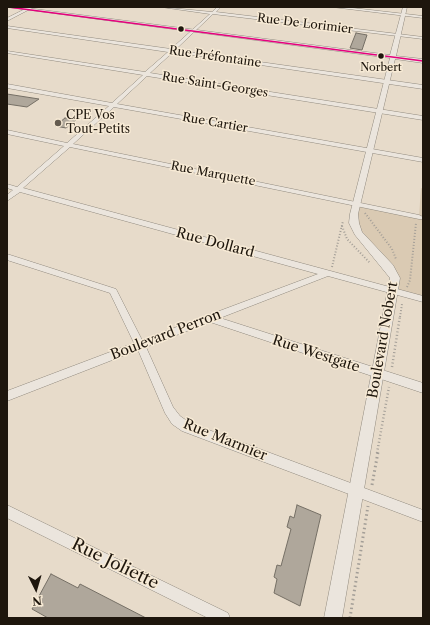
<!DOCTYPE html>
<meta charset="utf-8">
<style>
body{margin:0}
#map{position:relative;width:430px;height:625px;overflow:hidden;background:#e7dbca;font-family:"Libre Caslon Text",serif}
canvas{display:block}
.frame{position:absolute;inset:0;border:8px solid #1e160d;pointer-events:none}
.north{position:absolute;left:16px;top:569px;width:40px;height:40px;-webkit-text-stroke:3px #f7ead5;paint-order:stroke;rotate:175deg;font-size:11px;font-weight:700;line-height:16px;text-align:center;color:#1e160d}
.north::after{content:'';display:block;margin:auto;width:14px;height:18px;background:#1e160d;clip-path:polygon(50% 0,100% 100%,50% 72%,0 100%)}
</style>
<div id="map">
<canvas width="430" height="625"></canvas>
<div class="frame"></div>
<div class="north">N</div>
</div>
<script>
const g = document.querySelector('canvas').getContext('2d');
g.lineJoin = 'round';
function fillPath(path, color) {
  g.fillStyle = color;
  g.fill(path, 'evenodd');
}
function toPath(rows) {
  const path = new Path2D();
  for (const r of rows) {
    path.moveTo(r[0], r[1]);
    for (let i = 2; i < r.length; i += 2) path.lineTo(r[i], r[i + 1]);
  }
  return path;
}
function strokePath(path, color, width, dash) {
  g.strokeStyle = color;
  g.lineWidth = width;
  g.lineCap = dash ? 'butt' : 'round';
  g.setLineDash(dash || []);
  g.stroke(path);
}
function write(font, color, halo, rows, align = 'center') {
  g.font = font + ' "Libre Caslon Text",serif';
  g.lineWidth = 3;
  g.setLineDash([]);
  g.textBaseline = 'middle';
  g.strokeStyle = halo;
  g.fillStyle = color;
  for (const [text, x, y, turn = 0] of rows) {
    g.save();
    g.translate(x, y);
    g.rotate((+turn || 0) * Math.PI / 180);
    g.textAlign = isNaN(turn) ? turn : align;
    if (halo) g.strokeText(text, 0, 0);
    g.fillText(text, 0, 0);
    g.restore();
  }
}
fillPath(toPath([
 [421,188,423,189,423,299,393,291,396,274,364,237,354,214,357,203,419,216]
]), '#dacab3');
const building = toPath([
 [356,33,367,35,362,50,350,48,356,33],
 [7,94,39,99,27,107,7,104,7,94],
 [65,118,76,120,66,128,55,126,65,118],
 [297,505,321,515,300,606,274,593,277,579,274,577,277,565,281,566,291,529,287,527,290,516,294,518,297,505],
 [51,574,78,588,80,584,146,618,48,618,32,609,51,574]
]);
fillPath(building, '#afa79b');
strokePath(building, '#756f65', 1);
const minor = toPath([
 [29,7,34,7,7,21,7,18,29,7],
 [161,7,212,12,217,7,221,7,216,12,423,37,423,39,213,14,175,50,423,85,423,89,173,52,150,73,423,116,423,120,147,76,117,104,423,158,423,162,114,107,73,144,419,215,423,217,422,219,419,219,70,147,23,188,423,296,423,302,328,276,220,318,423,383,423,393,210,322,146,347,173,407,180,416,190,423,423,510,423,522,182,431,172,424,165,413,138,350,7,401,7,391,134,343,110,293,7,260,7,254,116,289,142,340,318,274,20,192,7,201,7,195,13,190,7,188,7,184,17,187,64,146,7,134,7,130,67,143,109,106,7,88,7,84,112,103,143,75,7,53,7,51,145,72,168,52,7,28,7,26,171,49,210,14,161,7],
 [332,7,344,7,423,16,423,18,332,7],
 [7,505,228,613,230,618,208,618,7,518,7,505]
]);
const tertiary = toPath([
 [7,7,19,7,390,55,403,7,407,7,396,56,423,59,423,63,395,59,358,214,359,223,362,232,393,265,400,278,342,618,324,618,390,278,355,235,349,223,350,214,390,58,7,7]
]);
strokePath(minor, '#918a7f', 1);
strokePath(tertiary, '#918a7f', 1);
strokePath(toPath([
 [365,213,392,249,396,259],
 [342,226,347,239,370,263],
 [332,267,343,221],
 [407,287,410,280,416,223],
 [400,317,402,304]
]), '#a39e97', 2, [1, 2]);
strokePath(toPath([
 [392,367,400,316],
 [377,453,389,387]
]), '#a39e97', 2.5, [1, 2.5]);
strokePath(toPath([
 [372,485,378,452],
 [350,618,368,506]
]), '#a39e97', 3, [1.5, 3]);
fillPath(minor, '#ebe5dd');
fillPath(tertiary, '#ebe5dd');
strokePath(toPath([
 [8,7,423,61]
]), '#e5007d', 1.5);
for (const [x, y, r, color] of [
 [181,29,3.5,"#1e160d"],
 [381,56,3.5,"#1e160d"],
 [58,123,4,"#645b4f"]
]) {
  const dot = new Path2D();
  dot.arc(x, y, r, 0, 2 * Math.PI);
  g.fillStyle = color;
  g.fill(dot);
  strokePath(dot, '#f7ead5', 1.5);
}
write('11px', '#1e160d', '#f7ead5', [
 ["Norbert",381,68]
]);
write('12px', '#1e160d', '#f7ead5', [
 ["Rue De Lorimier",305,24,7],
 ["Rue Préfontaine",215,57,8],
 ["Rue Saint-Georges",215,85,9],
 ["Rue Cartier",215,123,10],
 ["Rue Marquette",213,174,11]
]);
write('12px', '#1e160d', '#f7ead5', [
 ["CPE Vos",66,116],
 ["Tout-Petits",66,130]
], 'left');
write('14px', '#1e160d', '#f7ead5', [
 ["Rue Dollard",215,243,15],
 ["Boulevard Perron",166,335,-21],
 ["Boulevard Nobert",383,340,-80],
 ["Rue Westgate",316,354,18],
 ["Rue Marmier",225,440,22]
]);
write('17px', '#1e160d', '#f7ead5', [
 ["Rue Joliette",115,564,26]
]);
</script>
